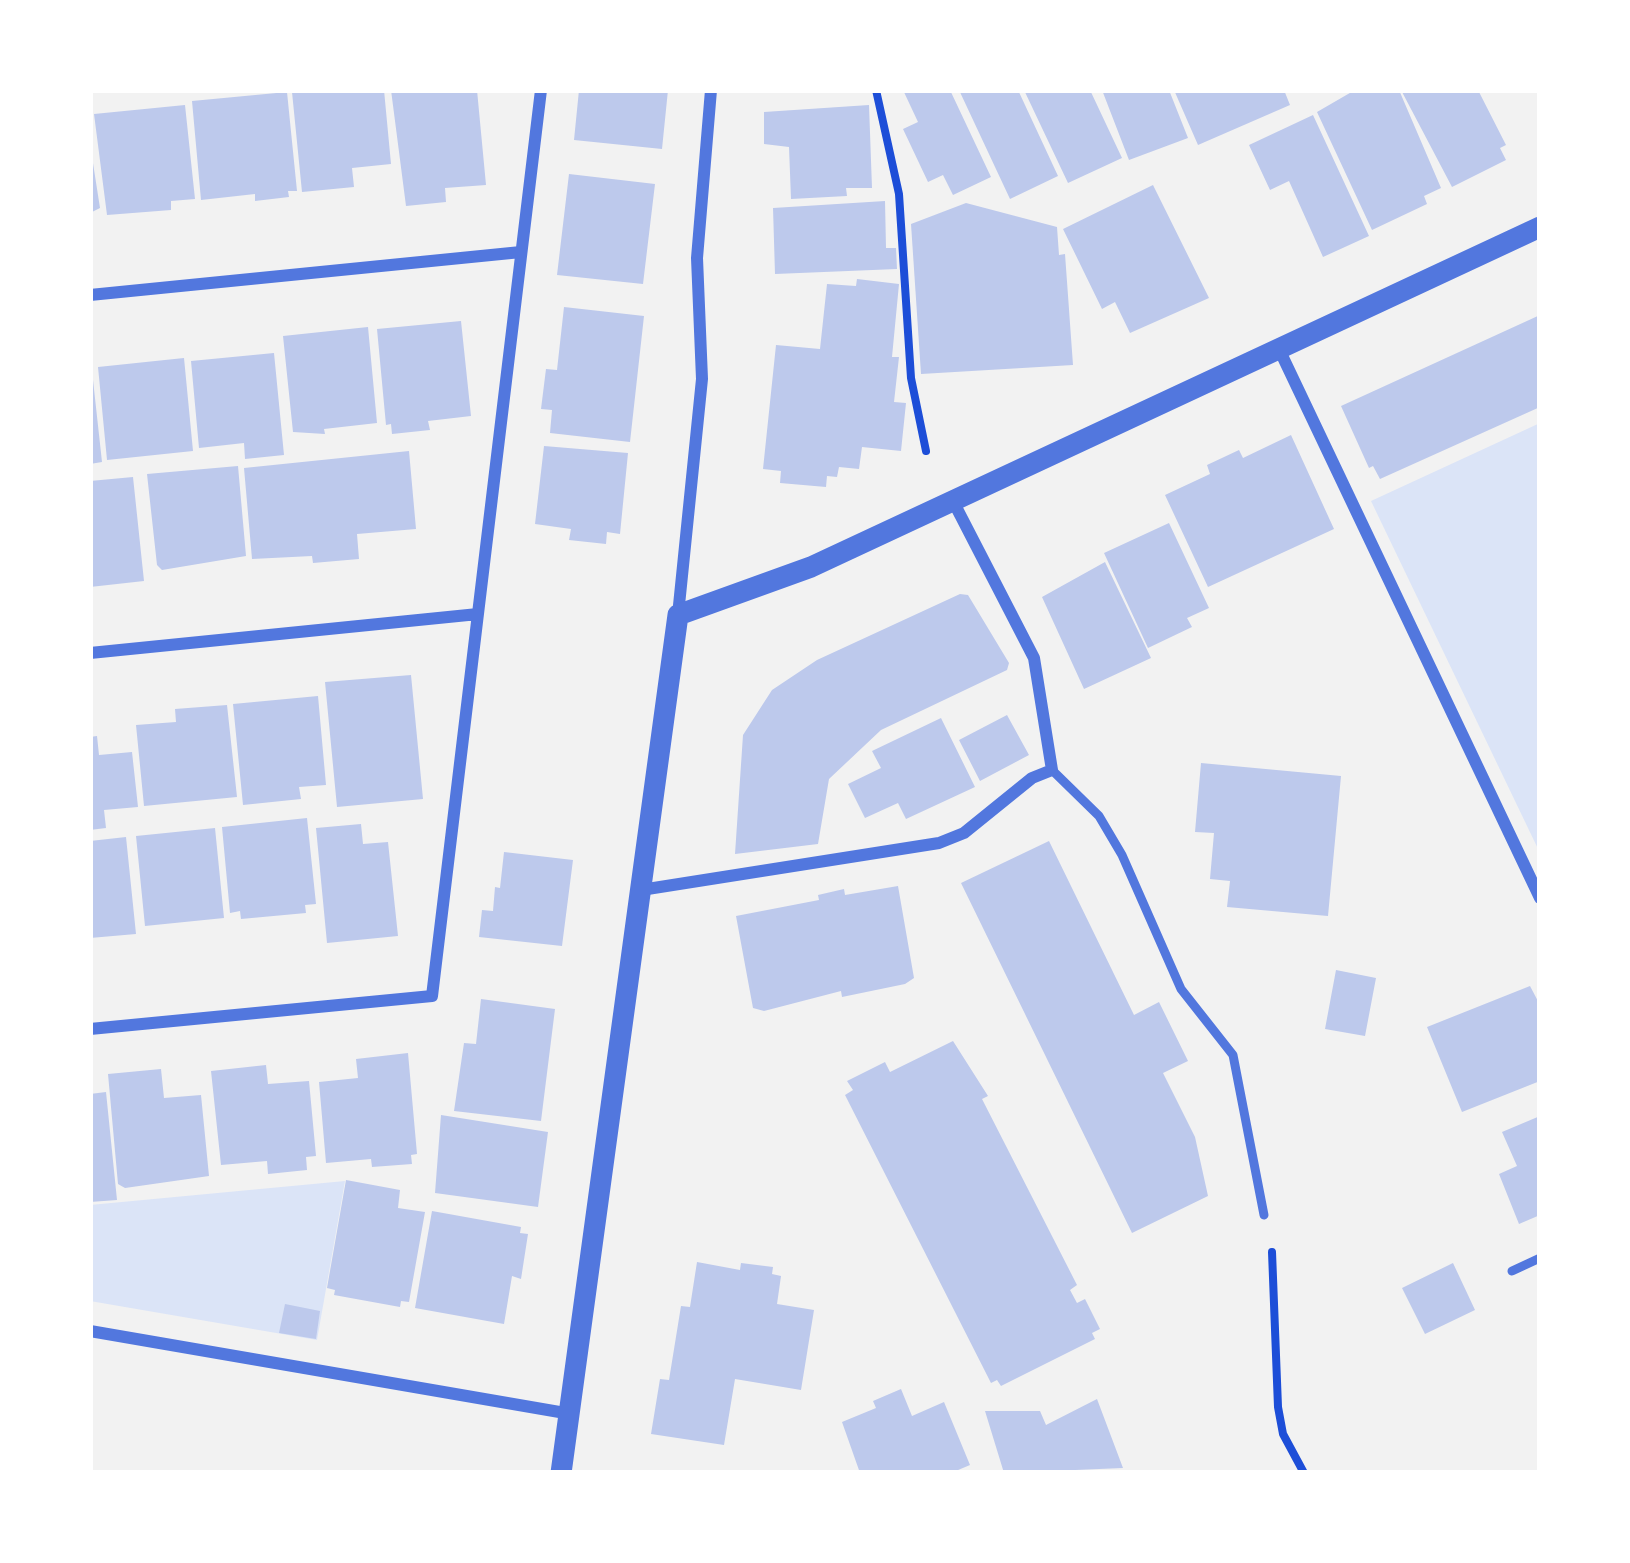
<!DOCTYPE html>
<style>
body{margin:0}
#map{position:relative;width:1630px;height:1563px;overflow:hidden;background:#f2f2f2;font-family:Raleway,sans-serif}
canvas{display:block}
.frame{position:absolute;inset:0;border:93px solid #fff;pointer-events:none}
</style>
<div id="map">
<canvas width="1630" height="1563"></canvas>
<div class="frame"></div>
</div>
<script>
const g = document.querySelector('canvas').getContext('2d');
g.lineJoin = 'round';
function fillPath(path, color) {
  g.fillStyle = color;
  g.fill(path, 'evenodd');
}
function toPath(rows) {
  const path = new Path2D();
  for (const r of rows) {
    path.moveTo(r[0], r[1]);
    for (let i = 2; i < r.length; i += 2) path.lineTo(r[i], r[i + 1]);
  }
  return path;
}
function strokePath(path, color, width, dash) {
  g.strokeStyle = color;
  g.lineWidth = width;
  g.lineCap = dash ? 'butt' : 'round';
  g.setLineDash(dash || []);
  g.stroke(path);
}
fillPath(toPath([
 [1540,423,1540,853,1371,501],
 [345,1181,317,1340,90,1301,90,1205]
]), '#dbe4f7');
fillPath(toPath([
 [311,90,384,90,391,164,352,168,354,187,302,192,292,92],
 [391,90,477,90,486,185,445,188,446,202,406,206],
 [579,90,668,90,662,149,574,140],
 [903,90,950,90,991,177,953,195,943,175,928,182,903,129,918,122],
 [959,90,1018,90,1058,176,1010,199],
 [1024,90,1090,90,1122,158,1068,183],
 [1102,90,1169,90,1188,138,1129,160],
 [1174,90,1284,90,1290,105,1198,145],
 [1355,90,1399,90,1441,188,1424,196,1427,204,1372,230,1317,112],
 [1401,90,1478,90,1506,145,1500,148,1506,160,1452,187],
 [287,92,297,191,288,191,289,197,255,201,255,194,201,200,192,101],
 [185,105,195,199,171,201,171,210,107,215,94,114],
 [869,105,872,188,846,188,847,196,791,199,789,147,764,144,764,112],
 [1313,115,1369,236,1323,257,1289,181,1270,190,1249,145],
 [90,144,100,208,90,213],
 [569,174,655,184,643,284,557,275],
 [1153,185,1209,298,1130,333,1115,302,1102,309,1063,229],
 [885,201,886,248,896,248,897,269,775,274,773,208],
 [966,203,1057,227,1059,255,1065,254,1073,365,921,374,911,224],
 [857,279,899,284,892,357,899,357,894,402,906,403,901,451,862,447,859,469,839,467,837,477,827,476,826,487,780,483,781,471,763,469,776,345,820,349,827,284,856,286],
 [564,307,644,316,630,442,550,433,552,410,541,409,546,369,557,370],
 [1540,315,1540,407,1380,479,1373,466,1369,468,1341,406],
 [461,321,471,416,428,421,430,430,392,434,391,424,386,425,377,329],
 [368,327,377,423,324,429,325,434,293,432,283,336],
 [274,353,284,455,245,459,244,443,199,448,191,361],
 [184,358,193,451,107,460,98,367],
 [93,380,102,462,90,464,90,381],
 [1291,435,1334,529,1208,587,1165,495,1210,474,1207,465,1239,450,1243,458],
 [544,446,628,453,620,534,607,532,606,544,569,540,571,529,535,524],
 [409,451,416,529,357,534,359,559,313,563,312,556,252,559,244,468],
 [238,466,246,556,162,570,157,565,147,474],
 [133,477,144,581,90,587,90,481],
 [1169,523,1209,608,1187,618,1192,627,1148,648,1104,553],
 [1105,562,1151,658,1084,689,1042,597],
 [960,594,968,595,1009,663,1007,670,881,730,829,779,818,844,735,854,743,735,772,690,817,660],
 [411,675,423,799,337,807,325,682],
 [318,696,326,785,299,787,301,799,243,805,233,704],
 [227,705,237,797,144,806,136,725,176,722,175,709],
 [1007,715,1029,755,980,781,959,740],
 [941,718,975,787,906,819,898,803,865,818,848,784,881,768,872,751],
 [97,736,99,755,132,752,138,807,104,810,106,828,90,830,90,737],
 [1201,763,1341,776,1328,916,1227,907,1230,881,1210,879,1214,833,1195,832],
 [307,818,316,904,305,905,306,913,241,919,240,911,230,913,222,827],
 [361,824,363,844,388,842,398,936,327,943,316,828],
 [215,828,224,918,145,926,136,836],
 [126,837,136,934,90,938,90,841],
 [1049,841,1134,1015,1159,1002,1188,1061,1163,1073,1195,1137,1208,1196,1132,1233,961,883],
 [504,852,573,860,562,946,479,937,482,910,493,911,495,887,500,888],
 [898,886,914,978,905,984,842,997,841,991,764,1011,753,1008,736,916,819,900,818,895,844,889,845,895],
 [1336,970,1376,978,1365,1036,1325,1029],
 [1530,986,1540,1005,1540,1081,1462,1112,1427,1027],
 [481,999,555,1009,541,1121,454,1111,464,1043,476,1044],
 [953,1041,988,1096,982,1099,1077,1285,1070,1290,1077,1303,1085,1299,1100,1329,1092,1333,1095,1339,1001,1386,997,1380,991,1383,845,1095,853,1090,847,1081,885,1062,890,1072],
 [408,1053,417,1154,411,1155,412,1164,372,1167,371,1159,326,1163,319,1082,358,1078,356,1059],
 [266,1065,268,1084,309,1081,316,1156,306,1157,307,1170,268,1174,267,1161,221,1165,211,1071],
 [161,1069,164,1098,201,1095,209,1176,125,1188,118,1184,108,1074],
 [106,1092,117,1200,90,1202,90,1094],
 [441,1115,548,1132,538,1207,435,1193],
 [1540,1116,1540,1215,1519,1224,1499,1174,1517,1166,1502,1132],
 [346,1180,400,1190,398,1208,425,1212,409,1302,401,1301,400,1307,334,1295,335,1290,327,1288],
 [432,1211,521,1227,520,1233,528,1234,521,1279,512,1276,504,1324,415,1308],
 [697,1262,740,1270,741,1263,773,1267,772,1274,781,1276,777,1304,814,1310,801,1390,735,1379,724,1445,651,1434,660,1379,669,1380,681,1306,690,1307],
 [1453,1263,1475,1310,1425,1334,1402,1288],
 [285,1304,320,1311,316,1339,279,1333],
 [901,1389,912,1416,944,1402,970,1465,951,1473,860,1473,842,1422,876,1408,873,1401],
 [1097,1399,1123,1468,1004,1473,985,1411,1040,1411,1046,1425]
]), '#bdc9ec');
strokePath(toPath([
 [876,90,899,194,911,378,926,451],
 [1272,1252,1278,1407,1283,1434,1304,1473]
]), '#1d4ed8', 8);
strokePath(toPath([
 [1052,770,1099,816,1122,855,1181,989,1233,1055,1264,1215],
 [1512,1271,1540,1258]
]), '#5277de', 9);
strokePath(toPath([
 [90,295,521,252],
 [1279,349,1540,898],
 [678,615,702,379,697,258,711,90],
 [90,653,478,614],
 [641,890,939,843,964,833,1032,778,1052,770,1034,658,953,501],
 [90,1029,432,996,541,90],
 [90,1331,571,1414]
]), '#5277de', 12);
strokePath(toPath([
 [561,1473,678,615,811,567,1540,227]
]), '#5277de', 21);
</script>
